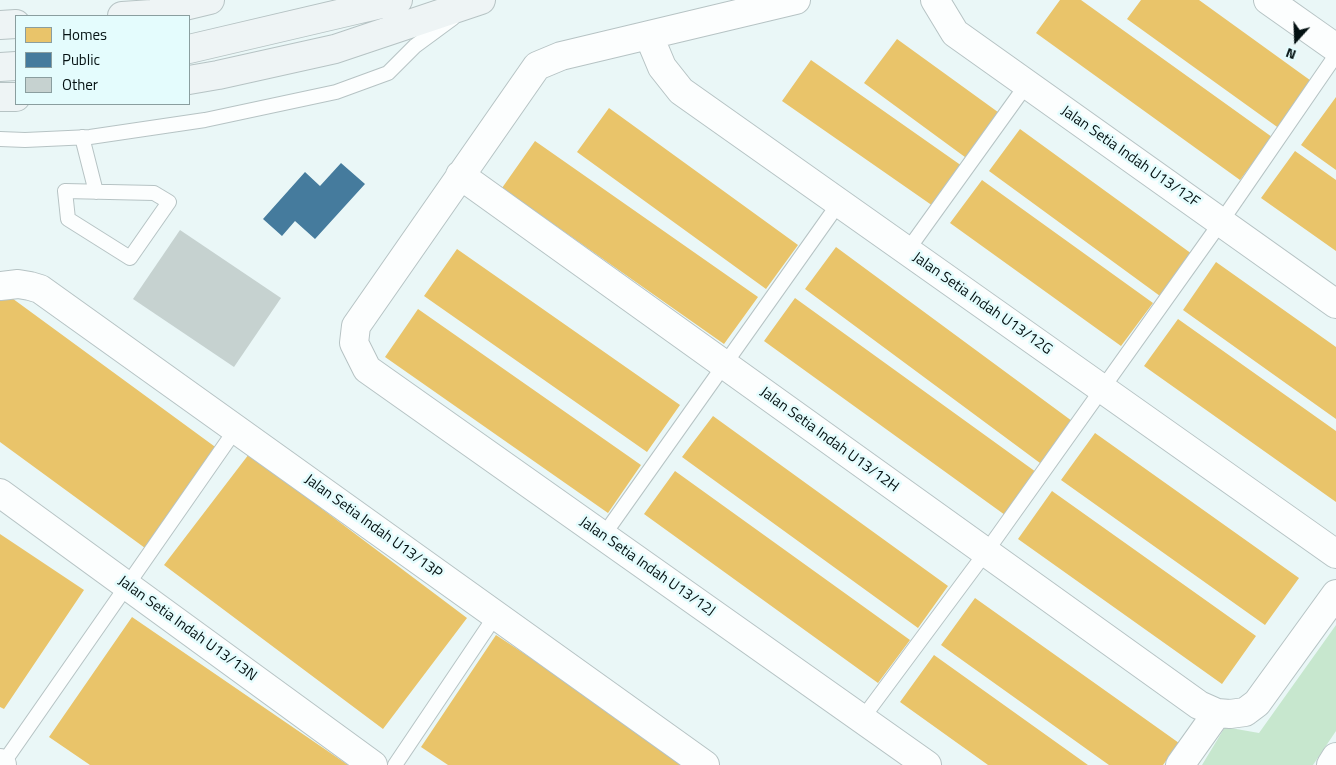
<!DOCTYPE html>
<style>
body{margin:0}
#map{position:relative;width:1336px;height:765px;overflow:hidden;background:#eaf7f7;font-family:"Titillium Web",sans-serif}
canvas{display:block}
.legend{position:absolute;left:15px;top:15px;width:175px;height:90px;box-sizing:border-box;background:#e4fcfd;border:1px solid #8a9e9f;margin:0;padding:6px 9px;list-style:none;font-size:15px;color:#041112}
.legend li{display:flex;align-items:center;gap:10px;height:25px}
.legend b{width:25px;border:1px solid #8a9e9f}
.north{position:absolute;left:1271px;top:15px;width:50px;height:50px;-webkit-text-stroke:4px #e4fcfd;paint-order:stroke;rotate:200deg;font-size:14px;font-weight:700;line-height:20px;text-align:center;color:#041112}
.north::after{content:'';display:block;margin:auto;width:18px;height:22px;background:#041112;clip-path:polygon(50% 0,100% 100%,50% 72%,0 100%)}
</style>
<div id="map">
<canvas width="1336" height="765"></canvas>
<ul class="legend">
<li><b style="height:14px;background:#e9c46a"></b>Homes</li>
<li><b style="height:14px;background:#457b9d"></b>Public</li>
<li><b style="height:14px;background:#c6d2d0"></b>Other</li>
</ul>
<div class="north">N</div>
</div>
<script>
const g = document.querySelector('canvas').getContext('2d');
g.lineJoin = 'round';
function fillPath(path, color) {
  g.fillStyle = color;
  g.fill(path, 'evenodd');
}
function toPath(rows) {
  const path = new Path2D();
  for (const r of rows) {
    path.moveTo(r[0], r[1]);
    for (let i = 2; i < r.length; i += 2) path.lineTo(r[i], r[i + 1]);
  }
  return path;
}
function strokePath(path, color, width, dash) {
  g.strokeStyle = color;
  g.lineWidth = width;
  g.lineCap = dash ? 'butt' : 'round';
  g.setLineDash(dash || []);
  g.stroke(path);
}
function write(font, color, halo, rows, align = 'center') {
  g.font = font + ' "Titillium Web",sans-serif';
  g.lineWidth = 5;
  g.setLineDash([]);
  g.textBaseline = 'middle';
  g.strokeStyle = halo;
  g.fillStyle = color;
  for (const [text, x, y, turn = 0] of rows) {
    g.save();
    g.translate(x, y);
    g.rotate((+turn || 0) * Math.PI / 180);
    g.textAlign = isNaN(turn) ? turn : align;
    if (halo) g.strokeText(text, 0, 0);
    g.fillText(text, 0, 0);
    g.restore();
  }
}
fillPath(toPath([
 [1336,625,1336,731,1313,765,1202,765,1225,727,1259,733]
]), '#c7e7ce');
fillPath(toPath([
 [1060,0,1081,0,1272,137,1240,180,1036,33],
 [1141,0,1199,0,1314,83,1280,129,1127,19],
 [897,39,1002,115,969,160,864,83],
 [811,60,962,166,933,206,782,101],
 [1336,97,1336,170,1301,145],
 [609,108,798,245,766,289,577,152],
 [1020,129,1192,254,1160,296,989,171],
 [535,141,758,297,724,344,502,188],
 [1295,151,1336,180,1336,251,1261,198],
 [982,180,1153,303,1121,346,950,223],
 [836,247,1072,421,1040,463,805,289],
 [457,249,680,405,647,452,424,296],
 [1216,262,1336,347,1336,419,1183,310],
 [5,293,218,449,145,548,0,442,0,300],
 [795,298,1036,472,1005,515,764,341],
 [418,309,641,465,608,513,385,357],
 [1178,319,1336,431,1336,502,1144,366],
 [713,416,948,586,918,628,682,457],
 [1095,433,1299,578,1265,625,1061,480],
 [249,454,467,618,383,729,164,565],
 [675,471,910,640,878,683,644,514],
 [1052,491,1256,636,1222,684,1018,539],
 [0,534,84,590,4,709,0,707],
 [975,598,1179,743,1163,765,1109,765,941,645],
 [132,617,348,765,90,765,49,737],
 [496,635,693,765,448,765,421,747],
 [934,655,1088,765,988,765,900,702]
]), '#e9c46a');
fillPath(toPath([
 [341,163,365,184,315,239,295,221,282,236,263,219,305,172,320,186]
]), '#457b9d');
fillPath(toPath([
 [180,230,281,298,234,367,133,299]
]), '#c6d2d0');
const lane = toPath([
 [82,137,96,192],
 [0,139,25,140,90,137,205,120,336,92,388,73,415,46,453,18],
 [65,191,154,193,169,202,130,258,68,219,65,191],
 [907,251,1027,84],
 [603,536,839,203],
 [862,719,986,552,1221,222,1336,55],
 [2,765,236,429],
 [395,765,496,615]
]);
const street = toPath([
 [796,0,561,56,537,66,356,326,354,343,367,369,927,765],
 [935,0,955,33,1336,304],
 [1268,0,1336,48],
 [649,36,662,67,681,91,1336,554],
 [460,175,1199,705,1217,713,1230,714,1245,712,1257,703,1336,594],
 [0,286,18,284,30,286,40,289,705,765],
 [0,493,373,765],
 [0,763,2,765],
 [1180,765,1217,713],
 [1331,765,1336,757]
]);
const secondary = toPath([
 [122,16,152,14,210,0],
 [0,25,16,24],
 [189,49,398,0],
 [0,67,16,66],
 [189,80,218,75,335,49,481,0],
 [0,97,16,97]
]);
strokePath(lane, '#b6c3c4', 16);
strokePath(street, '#b6c3c4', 30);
strokePath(secondary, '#b6c3c4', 30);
strokePath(lane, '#fcfefe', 14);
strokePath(street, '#fcfefe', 28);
strokePath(secondary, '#eef4f5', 28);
write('15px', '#041112', '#e4fcfd', [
 ["Jalan Setia Indah U13/12F",1130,157,35],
 ["Jalan Setia Indah U13/12G",982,304,35],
 ["Jalan Setia Indah U13/12H",829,440,36],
 ["Jalan Setia Indah U13/13P",373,527,36],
 ["Jalan Setia Indah U13/12J",647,567,35],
 ["Jalan Setia Indah U13/13N",187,629,36]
]);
</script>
